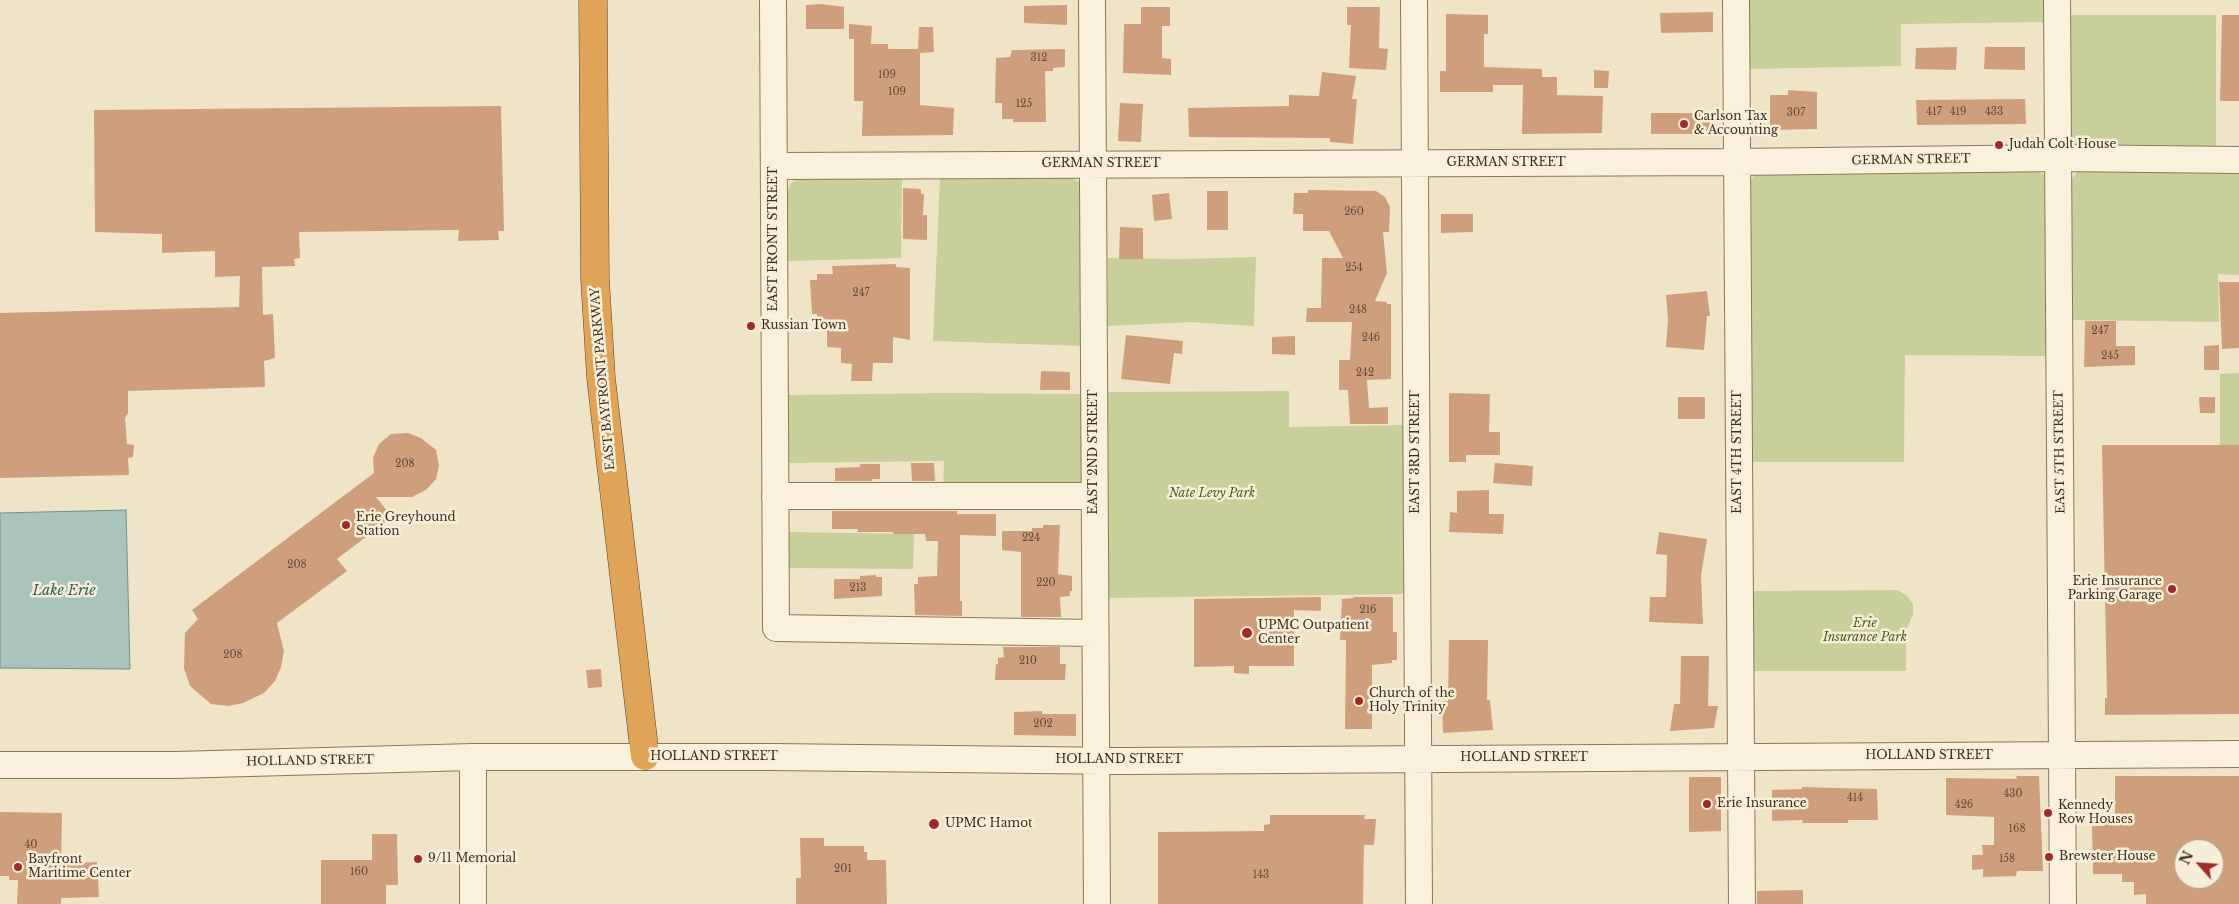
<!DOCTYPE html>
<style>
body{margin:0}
#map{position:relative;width:2239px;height:904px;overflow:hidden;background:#f0e4c8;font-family:"Libre Baskerville",serif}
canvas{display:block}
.north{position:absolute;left:2174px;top:839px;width:50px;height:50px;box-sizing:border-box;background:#f7eed8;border:1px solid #ada18e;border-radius:50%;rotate:296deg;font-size:14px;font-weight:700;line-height:20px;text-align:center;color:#3d2e20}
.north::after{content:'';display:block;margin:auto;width:18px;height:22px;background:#9e2a2b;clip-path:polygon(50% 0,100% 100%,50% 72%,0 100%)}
</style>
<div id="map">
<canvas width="2239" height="904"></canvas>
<div class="north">N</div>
</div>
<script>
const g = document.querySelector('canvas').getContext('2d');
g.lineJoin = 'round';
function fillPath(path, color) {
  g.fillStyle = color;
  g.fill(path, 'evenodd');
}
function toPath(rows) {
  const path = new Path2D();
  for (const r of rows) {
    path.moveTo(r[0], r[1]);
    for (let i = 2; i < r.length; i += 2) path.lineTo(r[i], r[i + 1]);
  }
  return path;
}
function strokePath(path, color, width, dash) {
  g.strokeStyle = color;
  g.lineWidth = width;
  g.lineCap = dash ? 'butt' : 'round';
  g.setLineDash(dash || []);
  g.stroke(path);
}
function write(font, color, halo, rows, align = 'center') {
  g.font = font + ' "Libre Baskerville",serif';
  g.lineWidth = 5;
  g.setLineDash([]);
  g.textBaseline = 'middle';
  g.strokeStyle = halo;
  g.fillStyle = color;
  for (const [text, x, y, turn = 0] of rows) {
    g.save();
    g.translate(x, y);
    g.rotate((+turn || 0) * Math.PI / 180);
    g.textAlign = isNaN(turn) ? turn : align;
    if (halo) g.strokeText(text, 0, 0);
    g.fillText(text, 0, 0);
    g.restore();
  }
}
fillPath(toPath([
 [1748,0,2046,0,2046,22,1901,24,1901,66,1748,69],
 [2070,15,2216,15,2216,146,2081,147,2073,144,2071,143],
 [2239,168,2239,275,2218,274,2219,322,2071,320,2071,180,2077,172,2086,169],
 [2035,171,2045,175,2047,180,2048,356,1905,355,1904,462,1752,462,1750,183,1754,175,1759,172],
 [1070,176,1080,183,1083,346,933,341,940,177],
 [902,177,901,258,788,261,788,190,791,183,797,179],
 [1256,257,1254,326,1190,322,1108,326,1108,258,1181,259],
 [2239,373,2239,445,2220,445,2220,374],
 [1289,391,1289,427,1405,425,1406,594,1109,598,1108,392],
 [946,393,1083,394,1084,489,943,491,944,461,789,463,787,395],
 [789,532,914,534,913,569,788,568],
 [1898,590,1907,596,1913,604,1913,615,1906,630,1906,671,1752,671,1751,591]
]), '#c9cf9b');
const water = toPath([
 [126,510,130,669,0,668,0,513,126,510]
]);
fillPath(water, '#a9c4bc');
strokePath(water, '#6f938a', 1);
fillPath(toPath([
 [822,4,844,7,844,29,806,29,806,5],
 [1061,5,1067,5,1067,25,1024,23,1024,6],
 [1141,7,1170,7,1170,26,1162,26,1162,58,1171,59,1171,75,1123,73,1124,24,1141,24],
 [1347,7,1380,7,1379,48,1388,49,1386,70,1349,68,1351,25,1347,25],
 [1713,12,1713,32,1661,33,1660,13],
 [1446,14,1488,15,1488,34,1484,34,1484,67,1542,69,1542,77,1557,77,1557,95,1603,96,1602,133,1522,134,1523,85,1493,85,1493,92,1440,92,1440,71,1446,71],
 [2222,15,2239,15,2239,101,2220,101],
 [849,24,872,26,871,44,888,44,888,49,918,49,919,27,933,27,934,52,920,53,920,105,954,108,953,135,862,136,863,101,854,101,854,39,849,39],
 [1957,47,1956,70,1915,69,1916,48],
 [1985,47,2025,47,2025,70,1984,69],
 [1065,49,1065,67,1053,68,1053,71,1045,71,1046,122,1013,122,1013,119,1002,119,1002,103,995,103,996,58,1010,57,1012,50],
 [1594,70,1609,71,1608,88,1594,88],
 [1322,72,1356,76,1352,99,1357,99,1353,144,1330,142,1330,138,1189,137,1188,108,1289,106,1289,95,1319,96],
 [1788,90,1817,92,1817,129,1770,130,1770,95,1788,95],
 [2025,99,2026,124,1917,125,1916,100],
 [1120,103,1143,104,1141,142,1118,141],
 [501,106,504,231,498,231,499,240,458,241,459,230,299,232,300,258,294,259,295,266,262,267,263,315,273,314,275,358,264,361,265,387,128,391,128,413,125,418,127,444,134,445,133,457,128,458,129,475,0,478,0,313,239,307,240,276,215,277,215,251,162,253,162,234,95,232,94,110],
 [1651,113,1713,113,1713,134,1651,134],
 [903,188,921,189,921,194,924,194,923,215,927,215,927,240,903,239],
 [1308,190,1376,191,1385,197,1390,207,1389,232,1383,232,1387,273,1375,301,1387,302,1387,304,1391,304,1391,379,1367,380,1369,408,1388,407,1388,424,1350,424,1348,390,1339,390,1339,360,1350,360,1352,322,1306,322,1307,308,1321,308,1322,258,1343,258,1329,231,1303,231,1303,214,1293,214,1294,193,1308,193],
 [1207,191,1228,191,1228,230,1207,230],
 [1169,193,1172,219,1154,221,1152,195],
 [1441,214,1473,214,1473,232,1441,233],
 [1120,227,1143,228,1143,259,1119,259],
 [896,264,896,267,910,268,910,340,893,337,893,363,873,363,872,381,851,381,852,364,841,363,841,348,827,347,827,319,817,320,817,314,812,314,810,280,817,280,817,274,833,274,832,266],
 [2219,282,2239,282,2239,348,2222,349],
 [1707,291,1710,316,1707,316,1704,350,1666,347,1668,320,1666,295],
 [2085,321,2116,321,2116,346,2135,346,2135,365,2084,367],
 [1126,335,1183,341,1182,354,1174,353,1170,384,1121,379],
 [1295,336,1295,355,1272,354,1272,337],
 [2219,345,2219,370,2204,370,2204,346],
 [1041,371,1070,372,1070,390,1040,390],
 [1449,393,1490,394,1489,432,1500,432,1500,455,1466,455,1466,462,1449,462],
 [1678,397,1705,397,1705,419,1678,419],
 [2199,397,2215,397,2215,413,2200,413],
 [408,433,421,438,436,450,439,466,436,479,426,490,412,497,376,497,392,517,337,559,347,571,277,623,284,651,281,667,275,681,264,693,243,703,228,706,211,704,190,686,184,668,185,633,198,619,192,610,374,473,373,458,379,444,391,434],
 [2102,445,2239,445,2239,714,2105,715,2105,698,2107,698],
 [911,463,934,463,935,481,912,481],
 [1495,463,1533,466,1532,486,1493,483],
 [860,464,880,464,880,479,872,479,872,481,835,481,835,468,860,467],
 [1489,490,1489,514,1504,514,1503,534,1449,532,1450,512,1457,513,1457,491],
 [832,511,957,511,957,514,996,514,996,536,960,535,960,601,962,601,962,616,915,615,914,584,918,584,918,577,937,576,938,541,926,541,925,534,893,534,893,532,857,532,858,529,832,529],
 [1043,525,1060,525,1058,574,1072,576,1072,591,1070,591,1070,596,1060,597,1061,617,1021,617,1021,552,1002,550,1002,531,1032,531,1032,528,1043,528],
 [1659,532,1707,539,1701,575,1703,624,1649,622,1650,597,1666,597,1667,555,1656,554],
 [876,575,876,577,882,577,882,596,834,599,834,579,860,579,860,576],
 [1321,597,1321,611,1294,610,1294,666,1249,666,1249,674,1234,673,1234,666,1194,667,1194,599],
 [1353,597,1393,597,1393,632,1397,632,1397,660,1392,660,1392,663,1372,665,1372,729,1345,729,1346,640,1340,640,1342,599,1354,598],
 [1449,640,1488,640,1487,700,1490,700,1493,730,1443,733,1442,701,1448,701],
 [1003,647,1060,647,1060,664,1066,664,1065,680,995,680,996,664,998,664,998,658,1004,657],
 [1681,656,1709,656,1708,706,1718,706,1714,728,1670,731,1674,704,1680,704],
 [601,669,602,687,588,688,586,670],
 [1042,711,1042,714,1076,714,1076,736,1014,735,1014,712],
 [2016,776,2039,776,2043,871,2017,871,2016,876,1983,877,1983,869,1972,870,1972,855,1983,855,1982,845,1994,845,1994,817,1946,815,1946,778,2017,779],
 [2115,776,2239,776,2239,904,2146,904,2146,894,2134,895,2134,882,2122,882,2122,874,2093,874,2092,826,2103,826,2103,818,2115,818],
 [2184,849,2214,849,2214,879,2184,879],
 [1689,777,1721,777,1721,831,1689,832],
 [1802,787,1877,789,1878,820,1848,820,1848,823,1802,823,1803,820,1772,821,1772,790,1802,789],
 [0,812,62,813,61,864,97,862,99,897,61,898,61,904,17,904,18,880,9,880,9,876,0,876],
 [1270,815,1365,815,1364,819,1376,819,1374,845,1364,845,1363,904,1158,904,1158,832,1264,831,1264,825,1270,824],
 [372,834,397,834,398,885,386,885,386,904,321,904,321,860,372,860],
 [800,838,824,838,824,846,864,846,864,852,867,852,867,860,886,860,887,904,796,904,796,878,801,878],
 [1803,890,1803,904,1757,904,1757,891]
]), '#cf9f7d');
const minor = toPath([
 [773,0,776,628,1095,633],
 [1092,0,1097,904],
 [1414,0,1419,904],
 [1736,0,1742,904],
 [2057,0,2063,904],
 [774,166,1736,162,2059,158,2239,160],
 [775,496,1094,496],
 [0,765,175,765,473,757,771,757,1125,761,2239,754],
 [473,904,473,757]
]);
const highway = toPath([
 [593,0,595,279,601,378,645,756]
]);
strokePath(minor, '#8d765c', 28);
strokePath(highway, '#5b4430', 29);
strokePath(minor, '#faf1dc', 26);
strokePath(highway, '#e0a458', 28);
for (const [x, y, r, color] of [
 [1684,124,5,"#9e2a2b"],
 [1999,145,5,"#9e2a2b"],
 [751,326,5,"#9e2a2b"],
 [346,525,5,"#9e2a2b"],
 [2172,589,5,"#9e2a2b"],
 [1247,633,6,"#9e2a2b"],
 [1359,701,5,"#9e2a2b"],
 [1707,804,5,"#9e2a2b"],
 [2048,813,5,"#9e2a2b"],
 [934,824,6,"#9e2a2b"],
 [2049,857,5,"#9e2a2b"],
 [418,859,5,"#9e2a2b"],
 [18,867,5,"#9e2a2b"]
]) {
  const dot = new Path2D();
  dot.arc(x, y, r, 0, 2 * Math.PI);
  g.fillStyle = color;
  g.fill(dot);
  strokePath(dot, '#f7eed8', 2);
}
write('10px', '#624a37', null, [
 ["312",1039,58],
 ["109",887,75],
 ["109",897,92],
 ["125",1024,104],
 ["417",1934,112],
 ["419",1958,112],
 ["433",1994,112],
 ["307",1796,113],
 ["260",1354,212],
 ["254",1354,268],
 ["247",861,293],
 ["248",1358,310],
 ["247",2100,331],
 ["246",1371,338],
 ["245",2110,356],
 ["242",1365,373],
 ["208",405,464],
 ["224",1031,538],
 ["208",297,565],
 ["220",1046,583],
 ["213",858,588],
 ["216",1368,610],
 ["208",233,655],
 ["210",1028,661],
 ["202",1043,724],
 ["430",2013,794],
 ["414",1855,798],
 ["426",1964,805],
 ["168",2017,829],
 ["40",31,845],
 ["158",2007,859],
 ["201",843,869],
 ["160",359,872],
 ["143",1261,875]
]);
write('12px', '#3d2e20', '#f7eed8', [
 ["Carlson Tax",1694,117],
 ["& Accounting",1694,131],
 ["Judah Colt House",2009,145],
 ["Russian Town",761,326],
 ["Erie Greyhound",356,518],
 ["Station",356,532],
 ["Erie Insurance",2162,582,"right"],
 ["Parking Garage",2162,596,"right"],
 ["UPMC Outpatient",1258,626],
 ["Center",1258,640],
 ["Church of the",1369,694],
 ["Holy Trinity",1369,708],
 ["Erie Insurance",1717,804],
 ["Kennedy",2058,806],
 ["Row Houses",2058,820],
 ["UPMC Hamot",945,824],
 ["Brewster House",2059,857],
 ["9/11 Memorial",428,859],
 ["Bayfront",28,860],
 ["Maritime Center",28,874]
], 'left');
write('12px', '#3d2e20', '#f7eed8', [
 ["GERMAN STREET",1911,160,-1],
 ["GERMAN STREET",1506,163],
 ["GERMAN STREET",1101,164],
 ["EAST FRONT STREET",774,239,-90],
 ["EAST BAYFRONT PARKWAY",603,379,-95],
 ["EAST 2ND STREET",1094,452,-90],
 ["EAST 3RD STREET",1416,452,-90],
 ["EAST 4TH STREET",1738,452,-90],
 ["EAST 5TH STREET",2060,452,-91],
 ["HOLLAND STREET",1929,756],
 ["HOLLAND STREET",714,757],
 ["HOLLAND STREET",1524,758],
 ["HOLLAND STREET",1119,760],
 ["HOLLAND STREET",310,761,-1]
]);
write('italic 12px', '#4d5a26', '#f7eed8', [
 ["Nate Levy Park",1212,494],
 ["Erie",1865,624],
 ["Insurance Park",1865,638]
]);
write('italic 14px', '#2f5d5a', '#f7eed8', [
 ["Lake Erie",64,591]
]);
</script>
